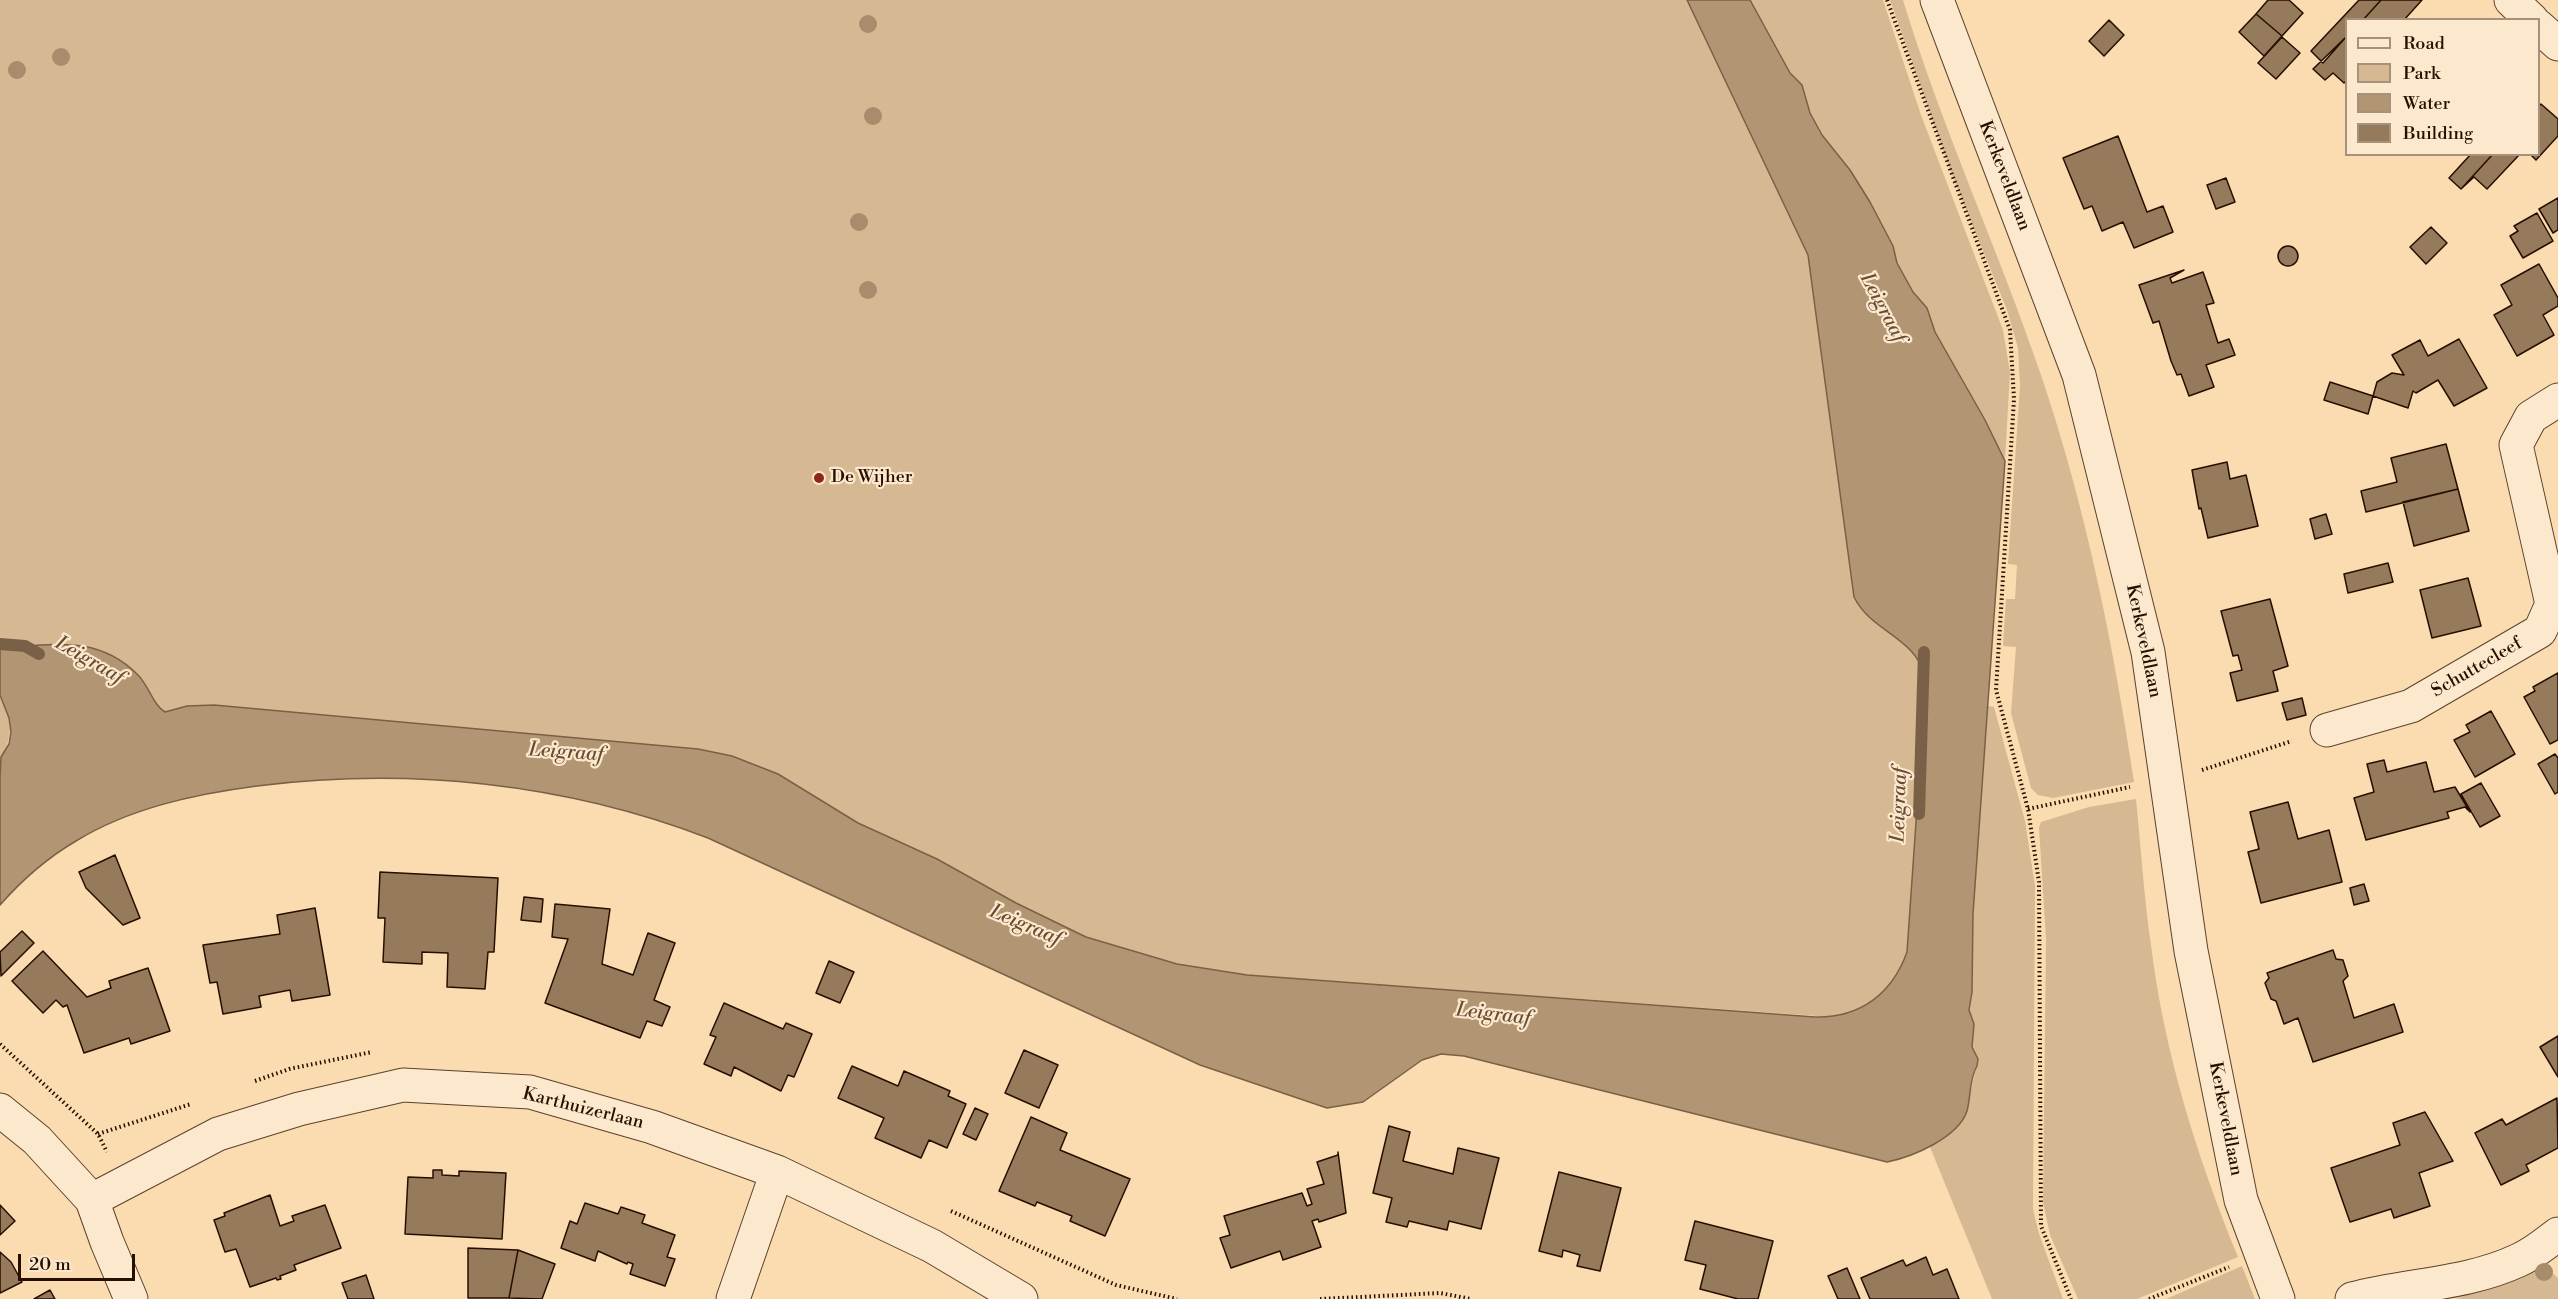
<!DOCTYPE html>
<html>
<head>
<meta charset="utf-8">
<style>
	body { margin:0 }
	#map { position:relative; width:2558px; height:1299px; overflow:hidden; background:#fadcb0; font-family:"Libre Bodoni",serif }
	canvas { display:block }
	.legend { position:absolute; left:2345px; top:18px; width:195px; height:138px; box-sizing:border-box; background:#fce8cc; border:2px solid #a7917a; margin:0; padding:8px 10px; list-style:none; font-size:18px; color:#270f00 }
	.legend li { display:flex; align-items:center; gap:12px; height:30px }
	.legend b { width:30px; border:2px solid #a7917a }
	.scale { position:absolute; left:18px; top:1254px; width:117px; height:27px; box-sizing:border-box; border:3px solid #270f00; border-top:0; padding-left:8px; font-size:18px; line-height:21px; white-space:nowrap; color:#270f00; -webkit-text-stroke:4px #fce8cc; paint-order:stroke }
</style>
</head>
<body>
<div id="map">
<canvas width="2558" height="1299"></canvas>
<ul class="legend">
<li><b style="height:8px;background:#fce8cc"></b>Road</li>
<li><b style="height:16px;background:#d6b992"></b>Park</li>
<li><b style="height:16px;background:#b29674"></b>Water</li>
<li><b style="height:16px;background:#957a5c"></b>Building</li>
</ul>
<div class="scale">20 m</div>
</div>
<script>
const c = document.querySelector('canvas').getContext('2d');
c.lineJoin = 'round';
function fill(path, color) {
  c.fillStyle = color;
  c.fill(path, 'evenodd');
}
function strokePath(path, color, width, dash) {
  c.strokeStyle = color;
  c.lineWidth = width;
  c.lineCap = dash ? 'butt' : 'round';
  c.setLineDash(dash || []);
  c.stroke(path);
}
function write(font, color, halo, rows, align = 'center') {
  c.font = font + ' "Libre Bodoni",serif';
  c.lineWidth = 4.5;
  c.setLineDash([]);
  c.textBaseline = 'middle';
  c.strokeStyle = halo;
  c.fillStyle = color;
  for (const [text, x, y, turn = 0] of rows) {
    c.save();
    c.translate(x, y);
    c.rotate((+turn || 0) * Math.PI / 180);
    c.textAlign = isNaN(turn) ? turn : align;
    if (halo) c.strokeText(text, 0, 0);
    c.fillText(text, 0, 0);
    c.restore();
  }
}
const green = new Path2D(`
	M0 0H1687L1808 255 1854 597C1872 633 1914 635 1926 678L1910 936C1903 980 1876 1008 1832 1017L1247 975 1177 964 1086 937 1016 903 937 859 858 823 778 774 732 756 698 749 214 705 187 706 165 712C153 705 148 686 138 675 100 635 50 645 0 648Z
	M1750 0H1883L1921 115 2003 330 2010 372 2005 461 1985 420 1935 332 1927 308 1913 292 1897 263 1893 246 1870 202 1850 170 1822 135 1810 113 1804 89 1790 73Z
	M1890 0H1903C1942 128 1998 249 2041 375 2086 508 2113 643 2134 782L2053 798 2038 795 2031 788 2011 713 2016 647 2003 646 2006 599H2015L2017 565 2008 564 2020 386 2018 348 2007 310 1951 172Z
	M0 695C21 736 3 740 0 778Z
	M1988 706 1994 707 2025 821 2035 886 2033 1209 2039 1234 2063 1299H1992L1930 1147 1952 1130 1964 1117 1977 1066 1978 1059 1972 1047 1974 1028 1969 1010 1972 992 1973 914Z
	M2136 799C2141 848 2144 897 2151 945 2164 1052 2197 1157 2238 1257L2137 1299H2078L2050 1235 2043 1202 2046 939 2039 828 2041 822 2089 807Z
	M2543 1264 2558 1278V1299H2455L2505 1282Z
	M2242 1266 2255 1299H2166Z`);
const water = new Path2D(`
	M1687 0H1750L1790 73 1802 85 1810 113 1822 135 1850 170 1870 202 1893 246 1897 263 1913 292 1927 308 1935 332 1985 420 2005 461 1973 914 1972 992 1969 1010 1974 1024 1972 1047 1978 1059 1977 1066C1969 1080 1971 1096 1967 1111 1958 1138 1912 1157 1887 1162L1464 1056 1441 1054 1422 1060 1363 1102 1327 1108 1200 1065 708 838C565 783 409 767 257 786 195 794 130 808 76 841 47 858 22 880 0 905V778L1 757 9 744 11 732 9 718 0 695V648C52 645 98 634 138 675 149 686 153 705 165 712L187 706 214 705 698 749 732 756 778 774 858 823 937 859 1016 903 1086 937 1177 964 1247 975 1815 1017C1860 1018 1892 994 1907 952L1926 678C1914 635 1872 633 1854 597L1808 255Z`);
const stream = new Path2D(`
	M0 644 25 646 39 654
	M1919 814 1924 652`);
const building = new Path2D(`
	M2268 0H2289L2303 13 2282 36 2256 14Z
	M2359 0H2381L2363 20H2346V37L2323 63 2311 51Z
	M2381 0H2422L2404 20H2363Z
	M2256 14 2282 36 2264 56 2239 32Z
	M2109 20 2124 35 2104 56 2089 41Z
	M2282 37 2300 53 2276 79 2258 63Z
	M2346 37V81L2344 83 2333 73 2325 80 2313 69Z
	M2541 104 2558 119V136L2536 160 2530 154H2538V107Z
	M2118 136 2147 212 2163 206 2173 232 2134 248 2123 222 2102 231 2092 206 2084 209 2063 158Z
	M2471 154H2493L2461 189 2449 178Z
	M2493 154H2520L2487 189 2474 177 2461 189Z
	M2226 178 2235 202 2216 209 2207 185Z
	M2558 198V230L2553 233 2539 209Z
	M2537 213 2553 241 2523 258 2510 236 2518 231 2514 226Z
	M2431 227 2447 243 2426 264 2410 247Z
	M2278 256a10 10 0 1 1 20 0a10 10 0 1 1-20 0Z
	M2539 264 2558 298V306L2543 315 2554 335 2517 356 2494 315 2512 305 2501 285Z
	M2184 270 2170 278 2172 283 2203 272 2214 303 2206 305 2218 343 2229 339 2235 355 2206 365 2214 387 2189 396 2181 374 2177 375 2171 361 2159 321 2153 323 2139 285Z
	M2459 339 2487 388 2454 406 2438 380 2416 393 2413 391 2408 408 2373 396 2377 382 2392 373 2404 375 2392 355 2420 340 2428 356Z
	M2330 382 2373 396 2368 414 2324 400Z
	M2446 444 2458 489 2366 512 2361 491 2397 482 2391 458Z
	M2227 462 2230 479 2246 475 2258 526 2208 538 2201 508 2199 509 2192 470Z
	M2458 489 2469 531 2414 546 2403 502Z
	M2326 514 2332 534 2315 539 2310 519Z
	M2388 563 2393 582 2348 593 2344 574Z
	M2468 578 2481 626 2432 638 2420 590Z
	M2270 599 2288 666 2273 671 2278 691 2237 701 2230 673 2242 670 2238 655 2233 656 2221 611Z
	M2558 673V740L2550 744 2524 697 2535 691 2533 687Z
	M2302 698 2306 715 2287 720 2282 703Z
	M2491 711 2515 754 2475 777 2454 740 2470 732 2466 725Z
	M2555 754 2558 758V792L2555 794 2538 764Z
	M2384 760 2387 772 2426 762 2434 792 2455 787 2470 812 2465 807 2447 812 2449 818 2366 840 2354 798 2374 792 2367 764Z
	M2481 783 2500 816 2480 827 2461 794Z
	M2288 802 2298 839 2329 830 2342 882 2261 903 2248 852 2259 849 2250 812Z
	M115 855 140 918 123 925 86 888 79 872Z
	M380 872 498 878 494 952H488L485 989 447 987 448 953 422 952V964L383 962 385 918H378Z
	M2364 884 2369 901 2354 905 2350 888Z
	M524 897 543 899 541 922 521 920Z
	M555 904 610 909 602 964 633 975 648 933 675 943 654 1000 670 1007 662 1026 647 1021 640 1038 545 1003 568 939 552 937Z
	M315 908 330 995 292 1001 290 990 259 996 261 1007 223 1014 217 982 210 983 203 945 280 934 277 915Z
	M22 931 34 943 1 976 0 952Z
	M2333 950 2336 959 2343 960 2348 976 2343 981 2354 1018 2394 1004 2403 1032 2313 1062 2298 1018 2284 1024 2276 1001 2271 999 2265 983 2269 978 2267 973Z
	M43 951 87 997 111 988 109 981 148 968 170 1031 131 1044 129 1038 84 1053 67 1005 63 1007 56 1000 43 1013 12 981Z
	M829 961 854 972 840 1003 816 993Z
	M724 1003 783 1029 786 1023 812 1034 794 1077 788 1075 781 1091 734 1067 731 1076 704 1064 716 1037 710 1035Z
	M2558 1036V1077L2540 1047Z
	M1024 1050 1058 1065 1039 1108 1005 1093Z
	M852 1066 898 1086 904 1071 950 1091 948 1096 966 1104 947 1148 929 1140 921 1158 875 1138 884 1118 838 1098Z
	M2557 1098 2558 1148 2526 1165 2529 1171 2501 1185 2475 1133 2502 1119 2506 1125Z
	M975 1108 988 1114 976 1140 963 1134Z
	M2425 1112 2453 1161 2419 1173 2430 1206 2394 1218 2391 1209 2350 1222 2331 1168 2400 1145 2393 1123Z
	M1031 1117 1067 1133 1060 1150 1130 1179 1105 1236 1070 1221 1072 1216 1037 1202 1035 1206 999 1191Z
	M1389 1126 1410 1132 1403 1161 1453 1174 1458 1148 1499 1158 1481 1229 1449 1221 1447 1230 1409 1221 1407 1227 1386 1222 1392 1198 1373 1193Z
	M1338 1152 1346 1213 1319 1222 1318 1219 1312 1221 1321 1247 1283 1260 1280 1251 1231 1268 1220 1238 1230 1235 1224 1216 1302 1193 1307 1206 1312 1204 1307 1189 1324 1184 1317 1162 1338 1155Z
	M433 1170H442V1175L459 1176V1171L506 1173 502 1239 405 1234 408 1177 433 1178Z
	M1559 1172 1621 1188 1600 1271 1577 1266 1580 1255 1563 1250 1562 1257 1539 1251Z
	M270 1195 280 1226 294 1221 292 1216 325 1205 341 1248 294 1265 296 1270 280 1276 281 1279 277 1280 276 1278 250 1287 236 1249 225 1252 214 1220 225 1216 224 1213Z
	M585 1203 618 1214 621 1207 645 1215 642 1223 675 1235 667 1257 675 1259 665 1286 630 1274 633 1264 628 1262 627 1264 598 1251 595 1261 561 1248 570 1221 577 1224Z
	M0 1205 15 1221 0 1235Z
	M1695 1221 1773 1241 1758 1299H1738L1700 1289 1706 1265 1685 1260Z
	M468 1248 518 1250 509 1298H468Z
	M518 1250 555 1264 542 1299 509 1298Z
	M0 1252 11 1262 22 1282 0 1293Z
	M1926 1257 1933 1275 1947 1269 1959 1299H1870L1861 1278 1903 1260 1906 1266Z
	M1847 1268 1860 1299H1838L1828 1276Z
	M366 1275 374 1299H348L342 1283Z
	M50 1290 55 1299H34Z`);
const path = new Path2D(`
	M1887 0 2010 330 2014 399 1996 690 2028 809 2039 882 2041 1226 2071 1299
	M2202 770 2292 741
	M2028 809 2130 787
	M0 1044 98 1134 107 1152
	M255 1081 289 1069 372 1052
	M98 1134 191 1104
	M951 1211 1116 1285 1177 1299
	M1320 1299 1440 1293 1471 1299
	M2149 1299 2229 1267`);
const minor = new Path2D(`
	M1937 0 2079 375 2148 652 2191 951 2241 1200 2278 1299
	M2511 0 2532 20
	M2538 26 2558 44
	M2327 730 2411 706 2540 631 2552 604 2516 445 2531 417 2558 400
	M0 1110 37 1140 92 1200 107 1242 131 1299
	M92 1200 218 1134 299 1109 403 1085 530 1092 652 1127 777 1172 932 1246 1021 1299
	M733 1299 777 1172
	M2352 1299C2407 1284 2466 1285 2519 1260 2533 1254 2546 1243 2558 1234`);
const trees = [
	[868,24],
	[61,57],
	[17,70],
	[873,116],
	[859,222],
	[868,290],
	[2544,1272]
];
const markers = [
	[819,478,6,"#8f2418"]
];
const streetNames = [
	["Kerkeveldlaan",2004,176,69],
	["Kerkeveldlaan",2143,641,78],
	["Schuttecleef",2477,668,-30],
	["Karthuizerlaan",583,1109,14],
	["Kerkeveldlaan",2225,1119,79]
];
const poiNames = [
	["De Wijher",831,478]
];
const waterNames = [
	["Leigraaf",1882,308,62],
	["Leigraaf",89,661,30],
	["Leigraaf",566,753,4],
	["Leigraaf",1900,805,-88],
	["Leigraaf",1025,926,23],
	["Leigraaf",1493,1015,7]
];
fill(green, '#d6b992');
fill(water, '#b29674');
strokePath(water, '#7a6046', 1.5);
strokePath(stream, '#7a6046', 12);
fill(building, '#957a5c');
strokePath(building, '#270f00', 1.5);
strokePath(minor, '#5c422c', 35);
strokePath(path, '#270f00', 4, [1.5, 3]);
strokePath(minor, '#fce8cc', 33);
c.fillStyle = '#a88c6b';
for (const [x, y] of trees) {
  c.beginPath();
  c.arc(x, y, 9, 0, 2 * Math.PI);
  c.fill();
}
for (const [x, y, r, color] of markers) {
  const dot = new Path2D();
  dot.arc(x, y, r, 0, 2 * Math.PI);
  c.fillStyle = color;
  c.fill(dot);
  strokePath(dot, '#fce8cc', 2);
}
write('18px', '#270f00', '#fce8cc', streetNames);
write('18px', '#270f00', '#fce8cc', poiNames, 'left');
write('italic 20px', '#664c34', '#fce8cc', waterNames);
</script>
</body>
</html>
